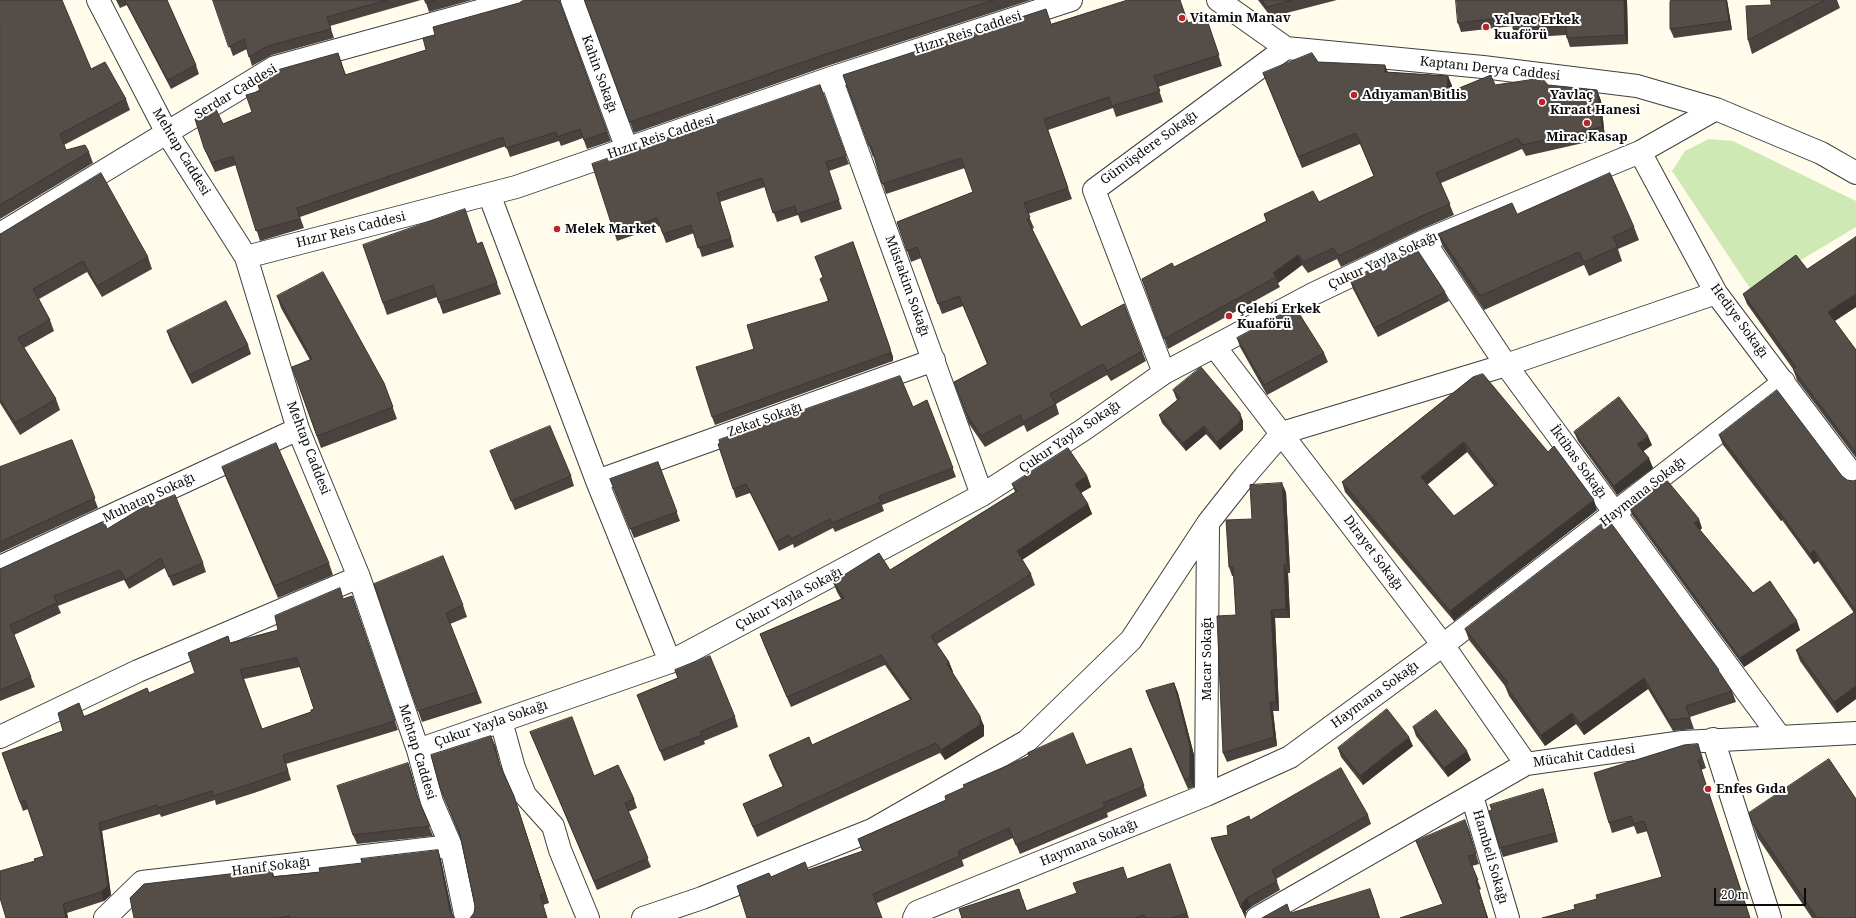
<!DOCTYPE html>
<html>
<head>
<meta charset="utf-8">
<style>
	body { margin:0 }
	#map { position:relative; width:1856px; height:918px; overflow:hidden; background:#fffceb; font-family:"Noto Serif",serif }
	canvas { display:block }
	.scale { position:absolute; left:1714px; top:888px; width:92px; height:18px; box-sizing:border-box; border:2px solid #0c0c0c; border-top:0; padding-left:5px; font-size:12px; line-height:14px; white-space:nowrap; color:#0c0c0c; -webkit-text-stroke:3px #fff; paint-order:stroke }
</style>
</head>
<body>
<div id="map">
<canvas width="1856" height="918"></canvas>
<div class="scale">20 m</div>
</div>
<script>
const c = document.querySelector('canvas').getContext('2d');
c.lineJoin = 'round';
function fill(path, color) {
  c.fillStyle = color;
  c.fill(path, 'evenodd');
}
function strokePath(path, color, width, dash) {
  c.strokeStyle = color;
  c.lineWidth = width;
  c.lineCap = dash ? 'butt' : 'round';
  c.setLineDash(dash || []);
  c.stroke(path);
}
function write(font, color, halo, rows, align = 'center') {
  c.font = font + ' "Noto Serif",serif';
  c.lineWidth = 4;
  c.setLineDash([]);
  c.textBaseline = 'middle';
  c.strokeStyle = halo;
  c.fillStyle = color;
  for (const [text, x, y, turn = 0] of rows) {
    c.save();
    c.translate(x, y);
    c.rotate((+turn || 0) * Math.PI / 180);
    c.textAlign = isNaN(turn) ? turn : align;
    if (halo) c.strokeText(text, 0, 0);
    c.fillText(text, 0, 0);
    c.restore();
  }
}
const green = new Path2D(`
	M1709 139 1733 141 1856 201V227L1751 290 1672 171 1685 151Z`);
const minor = new Path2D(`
	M98 0 167 133 246 257 298 429 359 577 418 750 432 802 451 846 466 918
	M572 0 627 149
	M1218 0 1286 48 1483 67 1637 86 1716 109 1821 153 1856 173
	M831 78 982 495
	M1640 152 1716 293 1856 479
	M489 194 597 481 670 662
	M0 234 275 67 519 0
	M1424 241 1506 365 1780 737
	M246 257 516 187 831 78 1071 0
	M1215 347 1443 645 1526 764
	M1164 373 1094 190 1286 48
	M597 481 934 360
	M0 567 298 429
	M501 721 514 768 525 795 553 826 560 850 588 918
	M0 737 138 671 359 577
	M1713 739 1770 918
	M418 750 670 662 982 495 1083 430 1164 373 1313 294 1424 241 1640 152 1716 109
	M1206 795 1208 523
	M1472 796 1508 918
	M105 918 142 882 451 846
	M643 918 702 898 872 830 1027 741 1131 640 1208 523 1245 476 1282 433 1506 365 1716 293
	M914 918 917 912 1206 795 1290 757 1443 645 1784 382
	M1257 918 1526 764 1683 742 1856 733`);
const wall = new Path2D(`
	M0 0 91 69 126 99 130 110 64 145 66 150 89 152 93 163 0 219Z
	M116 0H167L196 65 199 74 171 89 127 5 120 8Z
	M213 0H421L330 26 334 38 272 55 252 66 247 49 233 56Z
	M425 0H472L429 12Z
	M559 0 611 141 587 149 583 138 561 146 559 141 510 157 506 146 300 217 304 228 260 241 236 165 215 172 208 157 204 148 223 124 252 112 260 91 338 53 346 75 426 50 435 35 519 3Z
	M585 0H1031L827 66 634 133Z
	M1258 0H1337L1271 17Z
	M1627 0 1628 44 1570 47 1566 35 1517 38 1513 29V26L1461 32 1458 23Z
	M1727 0 1732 30 1674 38 1670 29Z
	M1771 0H1837L1840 8 1752 54 1748 40 1771 5Z
	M1188 23 1210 28 1222 66 1158 87 1163 102 1116 117 1113 108 1048 130 1072 199 1028 214 1034 228 1032 229 1081 327 1124 304 1146 361 1111 381 1107 375 1056 404 1059 414 1027 432 1024 425 985 447 969 424 954 382 987 364 963 306 942 314 921 258 911 262 897 222 973 192 965 168 886 194 874 156 873 157 843 75 1052 24Z
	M1318 62 1388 72 1448 76 1452 86V91L1495 85H1548L1597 90 1601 101 1605 138 1526 156 1522 149 1441 183 1454 215 1419 230 1341 267 1337 259 1308 273 1302 265 1278 283 1280 287 1168 349 1142 279 1174 267 1266 221 1264 214 1319 202 1374 176 1360 144 1302 168 1263 73Z
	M820 85 849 164 829 171 842 209 801 223 798 215 777 222 765 187 720 202 734 247 702 257 694 233 666 243 660 226 617 241 614 232Z
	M1517 214 1634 227 1639 240 1618 249 1622 261 1589 276 1584 265 1484 310 1443 247 1438 234Z
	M0 234 148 257 152 269 102 297 87 272 39 299 50 320 54 331 24 348 56 399 60 410 20 435 0 403Z
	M482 242 501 294 443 314 437 297 387 315 363 245 477 244Z
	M853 242 893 357V361L715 425 712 417 828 302 823 278 815 257Z
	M1807 269 1856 307 1834 321 1856 350V458L1797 380 1793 369 1747 304 1743 294Z
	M1350 280 1445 292 1449 301 1378 337 1353 289Z
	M277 296 384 383 397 419 321 448 292 367 310 360 281 308Z
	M167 331 248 345 251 354 192 384 170 340Z
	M1237 338 1324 353 1328 362 1267 395 1240 347Z
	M1473 377 1548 452 1597 510 1454 621 1345 492 1342 482ZM1467 452 1494 486 1454 516 1427 485Z
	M1173 390 1243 421V430L1220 450 1206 434 1186 451 1162 423 1159 415 1177 400 1176 398Z
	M927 400 956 477 882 505 884 511 835 532 833 528 794 548 793 544 779 551 750 493 736 498 733 489 913 407Z
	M1574 432 1652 445 1643 451 1653 468 1617 495 1578 441Z
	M1719 435 1842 476 1847 480 1853 481 1856 480V699L1837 713 1800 661 1796 650 1854 613 1818 561 1814 564 1782 520 1781 521 1723 445Z
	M72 440 98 508 0 553V467Z
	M490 451 571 476 574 486 515 510Z
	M658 462 680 521 634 538 610 479Z
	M222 467 329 563 333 575 278 598 226 478Z
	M1087 476 1091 487 1081 493 1088 504 1092 514 1022 560 1031 574 1035 585 937 644 949 662 953 672H952L984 726V736L945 760 940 753 757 837 743 804 783 787 773 766 769 755 812 745 910 700 885 665 791 707 764 645 760 634 841 599 837 592 833 582 890 570 1015 492 1012 484Z
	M1286 492 1290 573H1288L1290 618H1275L1279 711H1273L1277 746 1227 762 1223 753 1236 615 1234 576H1232L1229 567 1252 519Z
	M1629 506 1702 528 1700 530 1753 593 1800 630 1744 667 1632 515Z
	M107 529 203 563 206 572 173 586 165 568 129 589 124 580 58 606 61 613 14 635 35 687 0 701V569Z
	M374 584 463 605 467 617 450 624 482 703 422 722Z
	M352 596 398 730 286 764 291 780 254 793 216 805 215 800 161 817 160 814 102 831 111 895 104 901 67 913 68 918H6L35 861 44 856 28 809 23 811 2 753 63 731 84 716 149 693 195 673 230 643 278 630ZM300 667 314 709 311 712 262 729 244 679Z
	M1465 629 1721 676 1732 691 1736 702 1690 717 1694 729 1673 731 1648 689 1584 735 1576 724 1545 746 1509 696 1505 686 1469 640Z
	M675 670 735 717 738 727 704 741 705 744 664 761 637 695 678 678Z
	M1174 683 1178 693 1194 755V787L1188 789 1149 700 1146 691Z
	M1413 727 1471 760 1448 777 1416 736Z
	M530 732 594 776 634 799 637 808 628 812 651 867 597 890Z
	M1698 744 1706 768 1701 770 1750 918H1542L1575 909 1597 899 1662 877 1648 831 1637 834 1634 826 1612 833 1609 823Z
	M495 745 501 768 514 796 517 805 549 903 543 905 474 913 475 906 460 837 440 788Z
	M1413 746 1363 785 1341 757 1338 748Z
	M1131 748 1147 796 1107 813 1108 817 1020 854 1013 838 962 860 964 866 877 903 771 877 808 870 862 851 858 839 946 800 964 788 963 785 1086 765Z
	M411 772 419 802 433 836 357 844 353 835Z
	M1543 789 1546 798 1558 842 1503 857 1500 848Z
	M1368 815 1371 824 1276 879 1280 890 1251 907 1246 911 1245 917 1214 847 1211 838 1228 835 1250 820Z
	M1752 822 1856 918H1812L1758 838Z
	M1469 830 1479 864 1472 866 1481 889 1479 890 1488 918H1400L1443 904 1420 851 1416 841Z
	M438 850 441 860 453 916 455 918H134L272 869 274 876 320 872Z
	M1170 864 1189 918H961L1023 899 1027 911 1127 879Z`);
const shadedWall = new Path2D(`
	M1624 0H1627L1628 44 1625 35Z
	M1726 0H1727L1732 30 1729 21Z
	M1385 65 1389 75 1385 72Z
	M1448 76 1452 86 1451 104 1447 93Z
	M1597 90 1601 101 1605 138 1602 127Z
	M853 242 893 357V361L890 353Z
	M1298 255 1302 265 1278 283 1276 277 1273 273Z
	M1856 294V307L1832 323 1828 312Z
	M1240 413 1243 421V430L1220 450 1217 442Z
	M1204 426 1206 434 1186 451 1183 443Z
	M1648 436 1652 445 1641 453 1637 444Z
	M1464 442 1467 452 1424 487 1421 477Z
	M1649 458 1653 468 1617 495 1614 486Z
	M1087 476 1091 487 1079 494 1075 484Z
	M1282 483 1286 492 1290 573 1287 564Z
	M1594 500 1597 510 1454 621 1450 611Z
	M1088 504 1092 514 1020 561 1017 551Z
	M1777 510H1778L1782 520 1781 521Z
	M1699 519 1702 528 1698 532 1694 523Z
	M1814 550 1818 561 1814 564 1810 554Z
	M1284 565 1288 573 1290 618 1286 609Z
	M1271 610 1275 618 1279 711 1276 702Z
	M1797 621 1800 630 1744 667 1740 658Z
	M949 662 953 672 951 674 947 664Z
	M1644 678 1648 689 1584 735 1580 724Z
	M1174 683 1178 693 1194 755V787L1190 777Z
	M1856 686V699L1837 713 1834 702Z
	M1270 702 1273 711 1277 746 1274 737Z
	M1572 713 1576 724 1545 746 1541 735Z
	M980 716 984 726V736L945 760 941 750Z
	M491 736 495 745 502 773 499 763Z
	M1409 737 1413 746 1363 785 1360 776Z
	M1467 751 1471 760 1448 777 1444 768Z
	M408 763 411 772 420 805 417 796Z
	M1543 789 1546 798 1558 842 1555 833Z
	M514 796 517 805 549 903 545 893Z
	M1465 820 1469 830 1479 864 1476 854Z
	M99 823 102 831 111 895 104 901 101 892Z
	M438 850 441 860 453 918 450 911Z
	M1476 880 1479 890 1488 918H1487Z
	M1370 889 1374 899 1380 918H1379Z
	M1247 898 1251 907 1246 911 1245 917 1241 908 1243 902Z
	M63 904 67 913 68 918H66Z`);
const building = new Path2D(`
	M0 0H62L91 69 105 62 126 99 60 134 66 150 85 145 89 152 0 205Z
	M125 0H167L196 65 168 80Z
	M213 0H387L327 17 331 29 268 46 249 57 244 39 229 47Z
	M425 0H435L426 3Z
	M524 0H559L607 132 584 140 580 129 557 137 556 132 506 148 503 137 297 208 300 219 256 231 233 156 212 163 204 148 195 119 215 107 223 124 252 112 246 95 260 91 257 82 277 70 338 53 345 75 426 50 423 38 435 35 433 27 519 3Z
	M585 0H994L823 55 630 122Z
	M1128 0H1180L1188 23 1206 17 1219 55 1154 76 1160 91 1112 106 1109 97 1044 119 1068 188 1024 203 1030 217 1027 219 1081 327 1124 304 1142 351 1107 371 1103 364 1050 394 1056 404 1023 422 1020 415 981 436 966 413 954 382 988 364 959 296 938 304 917 247 907 251 897 222 973 192 961 158 882 184 871 146H869L843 75 1046 9 1051 24Z
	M1262 0H1292L1267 7Z
	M1456 0H1624L1625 35 1567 38 1566 26 1513 29V16L1458 23Z
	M1671 0H1726L1729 21 1670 29V2Z
	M1771 0H1825L1748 40 1746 6 1771 5Z
	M1312 53 1318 62 1385 65V72L1448 76 1447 93 1491 75 1495 85 1542 78 1548 85 1597 90 1602 127 1522 145 1518 138 1436 173 1450 204 1415 219 1338 256 1333 248 1304 262 1298 255 1273 273 1276 277 1164 339 1142 279 1172 263 1174 267 1267 221 1264 214 1313 191 1319 202 1374 176 1356 133 1298 157 1263 73Z
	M820 85 846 156 826 162 839 200 797 214 795 206 773 213 762 178 717 193 731 238 698 248 691 225 663 234 657 218 614 232 592 164Z
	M101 173 148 257 97 286 83 261 33 289 50 320 18 338 56 399 15 423 0 399V234L2 233Z
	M1610 173 1634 227 1613 237 1618 247 1584 262 1579 252 1480 296 1438 234 1512 203 1517 214Z
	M465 209 477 244 482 242 497 283 439 303 433 285 383 303 363 245Z
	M1856 237V294L1828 312 1856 350V453L1793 369 1796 367 1743 294 1796 255 1807 269Z
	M853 242 890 348V353L712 417 696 367 754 349 747 325 829 301 820 279 823 277 815 257Z
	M1416 248 1445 292 1374 328 1350 280Z
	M323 272 384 383 393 407 317 436 292 367 312 359 277 296Z
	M226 301 248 345 189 375 167 331Z
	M1295 307 1324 353 1264 385 1237 338Z
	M1201 367 1240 413V422L1217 442 1204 426 1183 443 1159 415 1180 398 1173 390Z
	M1483 374 1548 452 1554 446 1594 500 1450 611 1342 482 1473 377ZM1464 442 1497 484 1454 516 1421 477Z
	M900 376 913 407 927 400 953 468 879 496 881 502 832 523 830 519 791 539 789 535 776 542 746 484 733 489 718 444 720 443 719 440Z
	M1777 390 1842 476 1847 480 1853 481 1856 480V686L1834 702 1796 650 1856 611 1814 550 1810 554 1778 510H1777L1719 435Z
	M1619 397 1648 436 1637 444 1649 458 1614 486 1574 432Z
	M550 426 571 476 511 501 490 451Z
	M72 440 95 498 0 542V467Z
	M276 443 329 563 274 586 222 467Z
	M1068 448 1087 476 1075 484 1088 504 1017 551 1031 574 931 636 949 662 947 664 980 716V725L941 750 936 743 753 827 743 804 784 786 769 755 809 737 812 745 912 699 881 655 787 697 760 634 844 598 833 582 879 553 890 570 1017 491 1012 484Z
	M658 462 677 512 630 529 610 479Z
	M1665 478 1699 519 1694 523 1753 593 1770 581 1797 621 1740 658 1629 506Z
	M1282 483 1287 564 1284 565 1286 609 1271 610 1276 702H1270L1274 737 1223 753 1217 616 1236 615 1233 567H1229L1226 520 1252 519 1250 485Z
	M175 495 203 563 169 577 161 558 126 580 120 570 54 596 57 603 10 625 31 677 0 690V569L104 521 107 529 140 509Z
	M1608 519 1719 670H1718L1732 691 1686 706 1690 718 1669 720 1644 678 1580 724 1572 713 1541 735 1505 685 1508 683 1465 629Z
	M443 556 463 605 446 613 477 692 418 711 374 584Z
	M340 588 343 599 352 596 395 721 283 755 288 771 250 784 213 796 212 791 158 808 157 805 99 823 108 886 101 892 63 904 66 918H6L0 898V871L35 861 34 859 44 856 25 800 20 802 2 753 63 731 58 713 79 703 84 717 147 688 149 693 195 673 188 653 228 636 230 643 278 630 275 616ZM297 658 314 709 311 710V712L262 729 240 670Z
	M710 656 735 717 700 732 702 735 660 751 637 695 678 678 675 670Z
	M1174 683 1190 746V777L1185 780 1146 691Z
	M1387 709 1409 737 1360 776 1338 748Z
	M1436 710 1467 751 1444 768 1413 727Z
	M572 717 594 776 618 765 634 799 625 803 648 858 594 881 530 732Z
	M1073 733 1086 765 1131 748 1144 786 1103 803 1105 807 1016 845 1009 828 958 851 960 856 873 894 882 918H747L737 886 769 873 771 877 805 862 808 870 863 851 858 839 946 800 945 796 965 787 963 785 1029 756 1028 753Z
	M491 736 499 763 514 796 545 893 540 895 547 918H470L474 913 475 906 460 834 440 788 431 755Z
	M1698 744 1702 758 1698 760 1750 918H1542L1575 909 1574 905 1597 899 1596 895 1662 877 1644 821 1634 824 1631 816 1609 823 1594 773 1684 745Z
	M1829 759 1856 799V918H1817L1752 822 1749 813Z
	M408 763 417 796 430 826 353 835 337 786Z
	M1341 768 1368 815 1272 870 1277 881 1247 898 1243 902 1241 908 1211 838 1228 835 1227 826 1249 816 1250 820Z
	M1543 789 1555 833 1500 848 1489 811 1492 810 1490 805Z
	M1465 820 1476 854 1468 856 1478 880H1476L1487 918H1400L1443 904 1416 841Z
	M438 850 450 911 453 917 455 918H290V916L276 918H134L130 898 144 884 272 869 273 877 320 872 319 868 362 863 361 859Z
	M1170 864 1187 913 1172 918H1145L1144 915 1136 918H961H962L959 909 1019 889 1026 911 1077 893 1073 883 1123 867 1127 879Z
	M1370 889 1379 918H1262L1287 904 1290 913Z`);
const markers = [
	[1182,18,4,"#bc2427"],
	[1486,27,4,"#bc2427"],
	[1354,95,4,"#bc2427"],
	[1542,102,4,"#bc2427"],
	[1587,123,4,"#bc2427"],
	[557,229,4,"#bc2427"],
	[1229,316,4,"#bc2427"],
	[1708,789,4,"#bc2427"]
];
const poiNames = [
	["Vitamin Manav",1190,18],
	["Yalvac Erkek",1494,20],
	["kuaförü",1494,35],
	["Adıyaman Bitlis",1362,95],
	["Yavlaç",1550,95],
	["Kıraat Hanesi",1550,110],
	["Mirac Kasap",1587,137,"center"],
	["Melek Market",565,229],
	["Çelebi Erkek",1237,309],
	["Kuaförü",1237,324],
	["Enfes Gıda",1716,789]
];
const streetNames = [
	["Hızır Reis Caddesi",968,33,-18],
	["Kaptanı Derya Caddesi",1490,69,6],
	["Kahin Sokağı",599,74,70],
	["Serdar Caddesi",236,92,-31],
	["Hızır Reis Caddesi",661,137,-19],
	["Gümüşdere Sokağı",1149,148,-36],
	["Mehtap Caddesi",181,152,59],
	["Hızır Reis Caddesi",351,230,-14],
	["Çukur Yayla Sokağı",1383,261,-25],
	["Müstakim Sokağı",907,286,70],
	["Hediye Sokağı",1739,321,54],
	["Zekat Sokağı",765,420,-20],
	["Çukur Yayla Sokağı",1070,437,-34],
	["Mehtap Caddesi",308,448,69],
	["İktibas Sokağı",1578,462,54],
	["Haymana Sokağı",1643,492,-38],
	["Muhatap Sokağı",149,498,-25],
	["Dirayet Sokağı",1373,553,53],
	["Çukur Yayla Sokağı",789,599,-28],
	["Macar Sokağı",1207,659,-90],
	["Haymana Sokağı",1375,695,-36],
	["Çukur Yayla Sokağı",491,724,-19],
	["Mehtap Caddesi",417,752,73],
	["Mücahit Caddesi",1584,756,-8],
	["Haymana Sokağı",1089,843,-22],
	["Hambeli Sokağı",1490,857,74],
	["Hanif Sokağı",271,867,-7]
];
fill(green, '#cfe9b5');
strokePath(minor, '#3f3f3f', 24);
strokePath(minor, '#fff', 22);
fill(wall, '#49423e');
fill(shadedWall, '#3c3632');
fill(building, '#554d48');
strokePath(building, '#3c3632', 1);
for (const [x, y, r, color] of markers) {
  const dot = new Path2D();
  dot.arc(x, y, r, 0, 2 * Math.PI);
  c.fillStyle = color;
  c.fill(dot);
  strokePath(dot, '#fff', 1.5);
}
write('bold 13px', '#0c0c0c', '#fff', poiNames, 'left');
write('13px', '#0c0c0c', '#fff', streetNames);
</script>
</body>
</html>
